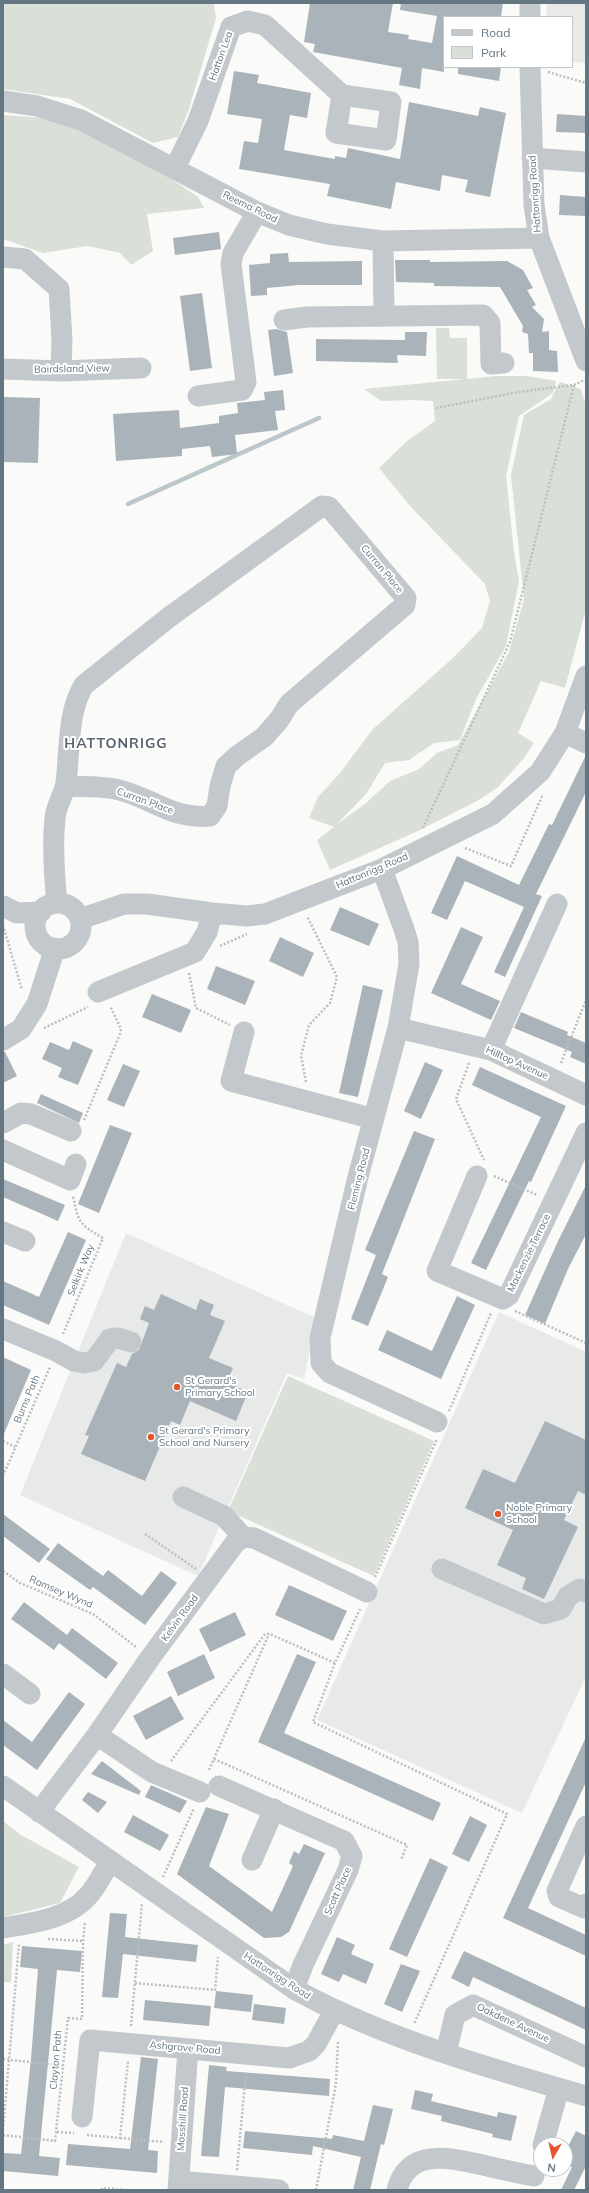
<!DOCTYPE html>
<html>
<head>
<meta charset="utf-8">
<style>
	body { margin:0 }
	#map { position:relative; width:589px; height:2193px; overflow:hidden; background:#fafaf8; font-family:Mulish,sans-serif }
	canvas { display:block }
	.frame { position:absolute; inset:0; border:4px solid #657683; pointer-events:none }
	.legend { position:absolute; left:443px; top:16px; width:130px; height:52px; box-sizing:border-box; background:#fff; border:1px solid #c1c8cd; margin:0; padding:5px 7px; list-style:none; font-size:12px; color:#657683 }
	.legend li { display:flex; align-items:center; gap:8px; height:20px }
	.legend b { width:20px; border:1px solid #c1c8cd }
	.north { position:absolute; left:533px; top:2137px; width:40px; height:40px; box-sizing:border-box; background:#fff; border:1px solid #c1c8cd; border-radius:50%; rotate:188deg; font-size:11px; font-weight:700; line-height:16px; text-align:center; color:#657683 }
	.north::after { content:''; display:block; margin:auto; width:14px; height:18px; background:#e4572e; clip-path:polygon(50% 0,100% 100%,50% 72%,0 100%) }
</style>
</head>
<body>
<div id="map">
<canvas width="589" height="2193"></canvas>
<div class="frame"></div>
<ul class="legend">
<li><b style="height:5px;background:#c3c8cc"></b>Road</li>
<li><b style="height:11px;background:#dadfd7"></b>Park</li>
</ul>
<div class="north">N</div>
</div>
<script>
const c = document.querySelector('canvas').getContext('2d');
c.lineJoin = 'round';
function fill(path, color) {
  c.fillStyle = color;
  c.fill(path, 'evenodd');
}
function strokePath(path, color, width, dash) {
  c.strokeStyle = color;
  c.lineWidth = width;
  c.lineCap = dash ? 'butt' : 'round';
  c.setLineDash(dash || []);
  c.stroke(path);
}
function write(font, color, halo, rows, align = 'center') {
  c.font = font + ' Mulish,sans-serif';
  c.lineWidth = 4;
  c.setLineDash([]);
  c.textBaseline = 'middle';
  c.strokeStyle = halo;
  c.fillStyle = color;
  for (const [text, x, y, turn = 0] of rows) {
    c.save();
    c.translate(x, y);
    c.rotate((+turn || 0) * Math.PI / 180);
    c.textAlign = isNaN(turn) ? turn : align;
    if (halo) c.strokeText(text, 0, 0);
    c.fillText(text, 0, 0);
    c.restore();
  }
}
const built = new Path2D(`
	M547 3H586V63L572 62V17H546Z
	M126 1233 316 1318 304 1379 287 1373 198 1576 20 1495Z
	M499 1312 586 1352V1676L522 1813 317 1720Z`);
const green = new Path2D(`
	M3 3H214L216 18 189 109 178 137 153 143 70 99 3 89Z
	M3 115 57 119 143 160 198 197 204 208 147 214 153 251 131 265 120 253 88 246 43 253 3 239Z
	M436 328H449L450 338H467V379H437Z
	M497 376H527L556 381 553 393 519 416 506 476 514 552 519 581 506 646 476 699 460 740 434 743 409 760 385 763 366 794 336 825 366 803 390 781 419 769 437 753 458 745 509 652 524 599 511 475 524 415 551 399 560 382 581 389 586 406V609L565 688 541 681 518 733 534 743 524 758 497 788 477 801 418 831 330 870 317 840 334 827 309 818 318 797 340 773 372 730 454 657 482 628 490 601 485 584 410 506 379 468 406 442 435 421 433 401 412 400 381 401 364 389Z
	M288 1376 434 1441 374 1576 228 1511Z
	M3 1821 21 1835 79 1867 60 1903 3 1917Z
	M13 1942 11 1982H3V1945Z`);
const stream = new Path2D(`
	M128 504 319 418`);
const building = new Path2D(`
	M310 3H393L388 32 409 35 408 39 432 43 437 16 400 10 401 3H503L501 17H444V72L422 68 420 89 399 85 402 68 313 52 315 44 304 42Z
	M458 67H501L499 81 458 74Z
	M234 71 259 75 257 83 311 93 307 118 290 115 284 150 335 159V156L346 158 348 148 400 159 409 102 478 116 480 107 506 113 490 197 465 192 468 180 442 175 440 191 396 182 391 209 327 196 330 184 239 169 244 141 258 143 262 119 227 114Z
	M557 114 586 116V133L556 132Z
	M560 195 586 197V216L559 215Z
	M219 232 221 249 175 255 173 238Z
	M288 253 289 262 362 261V285H299L267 288V295L251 296 249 265 270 263V254Z
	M395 260H430V262L507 261 523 270 533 288 527 290 536 305 532 307 544 319 542 332 549 331V350L557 351 558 372 533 371V353H529L528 334 522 332 523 326 500 287 434 286V283L396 282Z
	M202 293 212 368 190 371 180 296Z
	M276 329 287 332 293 373 274 376 268 330Z
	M405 332H427L426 356 397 355 398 363 316 361V339L405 340Z
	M283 390 285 410 275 411 278 430 235 435 237 454 212 457 210 446 182 449V456L116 461 113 414 179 410 180 428 219 423V416L238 413 237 403 265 400 264 392Z
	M3 397 40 398 38 463 3 462Z
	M586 755V792L536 894 542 896 505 977 494 972 524 907 465 881 447 920 431 913 457 856 519 885 549 824 552 825Z
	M340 907 379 924 369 946 330 930Z
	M461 927 483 937 461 984 500 1001 491 1020 431 993Z
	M280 937 314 953 303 977 269 961Z
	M216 966 255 981 245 1005 207 989Z
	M363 985 383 990 358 1097 339 1093Z
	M152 994 191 1010 181 1033 142 1017Z
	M521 1012 568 1032 567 1035 586 1043V1064L570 1057 572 1052 514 1028Z
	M73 1041 93 1050 78 1085 58 1077 62 1068 42 1059 50 1042 69 1050Z
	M3 1052H5L17 1076 3 1083Z
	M425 1062 443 1070 421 1119 404 1111Z
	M123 1064 140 1071 124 1107 107 1100Z
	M480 1067 566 1106 531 1182 529 1181 486 1270 471 1263 541 1117 472 1085Z
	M41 1094 83 1113 79 1123 37 1103Z
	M110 1125 132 1133 99 1213 78 1204Z
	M414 1131 435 1139 382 1274 388 1277 368 1326 351 1319 376 1255 365 1250Z
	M3 1179 65 1205 58 1221 3 1197Z
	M586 1185V1234L568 1269 545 1324 525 1315 558 1241Z
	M68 1232 86 1240 49 1325 3 1305V1281L39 1297Z
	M161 1294 196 1310 200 1299 214 1305 210 1315 225 1321 209 1358 233 1368 227 1382 248 1392 236 1421 190 1401 180 1425 171 1421 145 1481 81 1454 89 1436 85 1435 117 1363 126 1367 132 1354 139 1350 149 1323 140 1319 145 1306 154 1310Z
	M457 1296 475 1305 441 1379 378 1350 387 1330 432 1351Z
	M3 1357 31 1370 3 1436Z
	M545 1421 586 1440V1495L578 1491 564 1520 578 1527 544 1599 522 1589 526 1578 497 1565 513 1530 465 1508 483 1469 515 1483Z
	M3 1514 50 1549 39 1563 3 1536Z
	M58 1543 103 1576 108 1570 142 1596 161 1571 177 1583 145 1625 93 1587 90 1590 46 1559Z
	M289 1585 347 1611 333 1641 275 1615Z
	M24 1602 67 1635 72 1628 118 1663 106 1679 59 1643 54 1650 11 1619Z
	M235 1612 246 1635 210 1652 199 1629Z
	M204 1654 215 1678 178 1696 167 1672Z
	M297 1654 316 1662 284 1733 441 1803 433 1821 258 1742Z
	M69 1692 85 1704 37 1770 3 1745V1720L32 1742Z
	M171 1696 184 1719 146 1740 133 1716Z
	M586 1737V1782L528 1908 586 1935V1956L503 1918Z
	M102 1761 141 1791 139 1795 91 1774Z
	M151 1785 187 1801 180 1813 145 1797Z
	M88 1792 107 1802 98 1813 82 1800Z
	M206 1807 229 1814 209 1866 272 1912 293 1866 289 1863 294 1851 299 1854 304 1844 325 1853 289 1932 281 1937 264 1938 177 1874Z
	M133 1815 169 1835 160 1851 124 1832Z
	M470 1816 487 1825 469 1862 452 1854Z
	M430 1858 448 1867 407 1957 389 1949Z
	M110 1913 127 1914 125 1937 198 1945 196 1962 123 1954 118 1998 102 1997Z
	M337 1937 355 1945 351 1954 374 1964 366 1984 343 1974 339 1982 321 1974Z
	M22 1946 82 1951 80 1972 57 1970 39 2156 60 2158 58 2176 3 2171V2153L21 2154 31 2059 38 1969 20 1967Z
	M464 1951 586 2008V2030L473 1977 469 1987 451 1978Z
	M401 1964 420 1971 402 2012 384 2004Z
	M216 1991 253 1995 251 2012 214 2008Z
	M145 2000 211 2006 209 2026 143 2020Z
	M254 2004 286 2008 284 2024 252 2020Z
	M141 2057 158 2059 148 2150 158 2151 157 2173 66 2165 68 2144 130 2149Z
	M209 2065 227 2067 226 2071 330 2079 329 2096 225 2087 219 2157 201 2156Z
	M415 2090 433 2094 431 2101 497 2117 498 2112 517 2116 511 2141 492 2137 493 2134 441 2121 442 2116 411 2109Z
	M373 2105 393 2109 384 2145 381 2144 370 2190H353L361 2157 313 2146 312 2155 243 2148 245 2131 332 2139 333 2135 364 2141Z
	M576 2131 586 2136V2166L574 2190H561L572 2167 565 2164V2152Z`);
const path = new Path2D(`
	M548 72 586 83
	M436 408 519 392 574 385 586 379
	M423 828 510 642 574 385
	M465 848 511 866 543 794
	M3 925 22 990
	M220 946 247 934
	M189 973 196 1008 230 1025
	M44 1028 88 1007
	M469 1063 456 1099 484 1160
	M561 1063 586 1000
	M306 1082 301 1056 309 1025 330 1003 337 977 307 916
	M84 1120 120 1034 121 1029 110 1006
	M494 1176 537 1195
	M515 1311 586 1343
	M63 1334 103 1238C79 1224 79 1224 73 1196
	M449 1411 491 1313
	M3 1441 15 1447
	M3 1476 50 1367
	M145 1534 196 1569
	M3 1571 20 1583 93 1614 136 1647
	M375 1577 437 1439
	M335 1663 313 1722 507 1814 414 2024
	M214 1759 407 1845 401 1860
	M171 1761 265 1634H270L335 1663 360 1609
	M209 1770 269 1634
	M163 1877 194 1808
	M48 1939 83 1941
	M135 1983 215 1990 218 1957
	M131 2026 142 1903
	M3 2059 63 2066
	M3 2130 19 1944
	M57 2132 74 2133
	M3 2135 55 2141 68 2018 82 2019 83 1941 85 1922
	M87 2135 120 2138 128 2061
	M120 2138 164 2142
	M237 2170 246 2071
	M102 2190V2188L125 2190
	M316 2190 336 2084 338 2042`);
const minor = new Path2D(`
	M530 17V3
	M530 67 534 205 539 238 586 361
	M3 101 37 106 81 120 257 212 289 225 327 234 383 241 539 238
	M532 158 586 162
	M175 168 198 121 231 27 248 21 265 25 342 95 391 102 386 140 336 133 342 95
	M383 241 384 316
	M3 257 25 259 59 289 62 340 61 371
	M284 320 307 317 483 315 490 323 491 364 504 363
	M3 369 61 371 141 368
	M198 396 242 390 246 382 231 264 233 253 257 212
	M565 733 586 743
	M382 869 404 929 408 942 409 964 398 1028 358 1177 320 1338 321 1363 330 1373 437 1422
	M57 903C54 874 52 847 55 818 56 805 64 795 66 783 70 751 67 712 84 685L168 618 322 506 329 507 406 598 405 605 289 704 279 720 264 737 237 756 226 766 220 786 217 806 210 816C171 820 150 796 115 789 99 786 82 787 66 786
	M35 926a23 23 0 1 1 46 0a23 23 0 1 1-46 0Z
	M3 906 17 913 41 912
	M80 919 124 904H147L212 913 247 916 265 914 382 869 493 814 540 772 565 733 586 676
	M98 992 195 952 207 932 212 913
	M398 1028 491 1050 586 1095
	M244 1032 231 1081 374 1119
	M3 1040 21 1029 37 1004 55 948
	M491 1050 557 904
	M3 1123 21 1113 31 1114 71 1131
	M3 1150 70 1180 76 1164
	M477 1176 437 1271 503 1299 509 1295 586 1133
	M3 1232 25 1241
	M3 1329 56 1351 74 1361 84 1363 94 1361 110 1339 118 1338 131 1342
	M183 1497 224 1516 243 1537
	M442 1569 544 1614 561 1609 568 1596 580 1589 586 1592
	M3 1674 30 1694
	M97 1735 152 1772 200 1792
	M3 1786 294 1989C383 2038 488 2068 586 2096
	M219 1786 344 1841 352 1856 348 1870 303 1965 294 1989
	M39 1812 97 1735 150 1658 235 1543 243 1537 254 1538 367 1592
	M586 1826 557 1891 559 1897 584 1908 586 1904
	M252 1860 274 1809
	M3 1928C32 1923 68 1919 88 1896 97 1886 103 1873 110 1862
	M446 2053 455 2015 473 2005 586 2057
	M82 2117 90 2040 289 2058 309 2051 316 2044 334 2011
	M543 2145 559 2088
	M179 2181 279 2190
	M178 2190 188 2049
	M397 2190C408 2147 451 2158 483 2165 500 2169 517 2173 534 2176`);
const markers = [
	[177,1387,4,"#e4572e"],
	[151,1437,4,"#e4572e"],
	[498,1514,4,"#e4572e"]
];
const streetNames = [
	["Hatton Lea",221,56,-70],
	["Hattonrigg Road",535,194,-94],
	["Reema Road",250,207,26],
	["Bairdsland View",72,369,-1],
	["Curran Place",382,569,50],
	["Curran Place",145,801,20],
	["Hattonrigg Road",372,871,-23],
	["Hilltop Avenue",517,1063,24],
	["Fleming Road",359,1179,-76],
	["Mackenzie Terrace",529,1253,-64],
	["Selkirk Way",81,1270,-68],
	["Burns Path",27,1399,-67],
	["Ramsey Wynd",61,1592,23],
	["Kelvin Road",180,1618,-54],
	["Scott Place",338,1891,-66],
	["Hattonrigg Road",277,1976,33],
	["Oakdene Avenue",513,2023,25],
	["Ashgrove Road",185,2048,5],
	["Clayton Path",56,2060,-85],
	["Mosshill Road",183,2119,-86]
];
const poiNames = [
	["St Gerard's",185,1381],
	["Primary School",185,1393],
	["St Gerard's Primary",159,1431],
	["School and Nursery",159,1443],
	["Noble Primary",506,1508],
	["School",506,1520]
];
const districtNames = [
	["HATTONRIGG",116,744]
];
fill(built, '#e8e9e9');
fill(green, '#dadfd7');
strokePath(stream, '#bbc7cb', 4.5);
fill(building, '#aab3b9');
strokePath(path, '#bbbfc2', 2.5, [2, 2]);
strokePath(minor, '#c3c8cc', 21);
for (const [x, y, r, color] of markers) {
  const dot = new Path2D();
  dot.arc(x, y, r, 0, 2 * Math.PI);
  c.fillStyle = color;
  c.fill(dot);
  strokePath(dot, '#fff', 1.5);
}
write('10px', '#657683', '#fff', streetNames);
write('10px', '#657683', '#fff', poiNames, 'left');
c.letterSpacing = '1px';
write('bold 14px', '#57646e', '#fff', districtNames);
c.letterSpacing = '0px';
</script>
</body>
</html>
